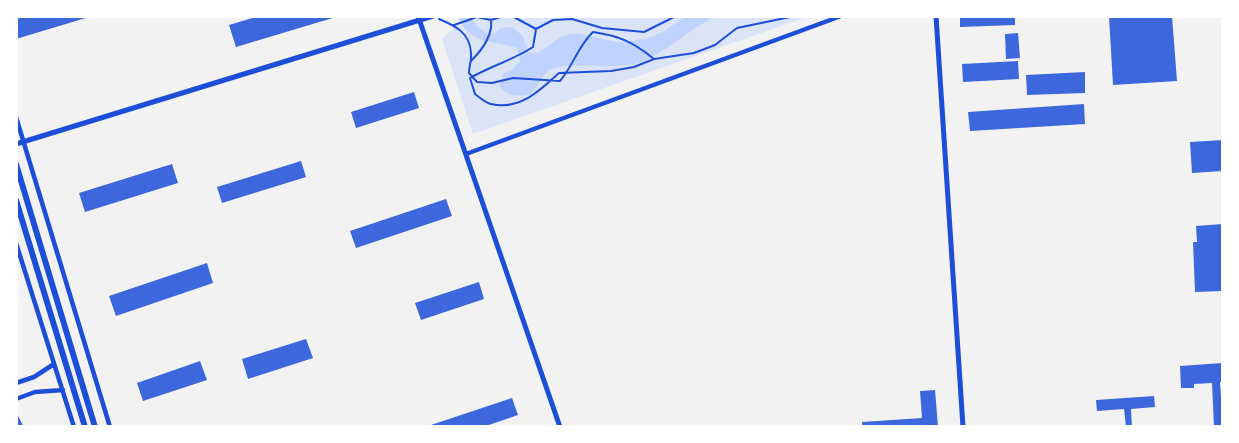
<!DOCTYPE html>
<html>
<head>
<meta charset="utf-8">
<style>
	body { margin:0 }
	#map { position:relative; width:1239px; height:443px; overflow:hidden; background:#f2f2f2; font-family:"Fira Sans Condensed",sans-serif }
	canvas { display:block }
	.frame { position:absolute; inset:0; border:18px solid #fff; pointer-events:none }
</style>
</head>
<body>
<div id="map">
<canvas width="1239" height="443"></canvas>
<div class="frame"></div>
</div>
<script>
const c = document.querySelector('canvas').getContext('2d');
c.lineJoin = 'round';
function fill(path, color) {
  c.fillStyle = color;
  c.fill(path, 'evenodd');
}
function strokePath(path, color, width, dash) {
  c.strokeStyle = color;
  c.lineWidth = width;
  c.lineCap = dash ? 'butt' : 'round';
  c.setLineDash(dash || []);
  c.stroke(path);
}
const green = new Path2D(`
	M486 16H810L473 134 442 39 455 27Z`);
const water = new Path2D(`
	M457 16H471C476 27 482 33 494 34L501 28 512 27 523 36 528 52 538 53 559 38 569 34H579L617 42 633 41 648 38 663 32 686 16H717C690 28 669 51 641 62 616 72 560 59 547 72 541 78 538 87 531 94 518 97 509 97 499 86L503 74 513 69 520 61 517 48C491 39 471 46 457 16Z`);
const building = new Path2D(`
	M16 16H89V17L16 39Z
	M259 16H336V17L236 47 229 25Z
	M960 16H1015V25L960 27Z
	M1109 16H1172L1177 81 1113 85Z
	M1018 33 1020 58 1006 59 1005 34Z
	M1018 61 1019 79 963 82 962 64Z
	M1085 72V93L1027 95 1026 75Z
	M414 92 419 108 356 128 351 112Z
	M1084 104 1085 124 970 131 968 112Z
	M1223 140V171L1192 173 1190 142Z
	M301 161 306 177 222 203 217 187Z
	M172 164 178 183 85 212 79 193Z
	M446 199 452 216 356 248 350 231Z
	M1223 224V291L1195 292 1193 242H1197L1196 226Z
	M207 263 213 283 116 316 109 296Z
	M479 282 484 299 421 320 415 303Z
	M306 339 313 358 248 379 242 359Z
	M200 361 207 380 143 401 137 383Z
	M1223 363V382H1220L1223 427H1214L1212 383 1194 384V388H1181L1180 366Z
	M935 390 938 427H862V422L922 418 920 391Z
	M1154 396 1155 407 1131 409 1132 427H1126L1124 409 1097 411 1096 400Z
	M512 398 518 415 483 427H425Z
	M18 416 24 427H16Z`);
const path = new Path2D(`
	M512 16 536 29
	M676 16 644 32 602 28 572 19 553 20 536 29 533 47C513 60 491 66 470 78L475 94C479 97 486 103 491 104 519 111 541 90 559 73L611 71 634 67 654 59 694 53 715 45 737 28 795 16
	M439 19C456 26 470 33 471 53 472 59 469 66 469 73L477 82 492 83 513 78 560 81C573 66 578 46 593 32 620 36 633 42 654 59
	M454 25 477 17 491 20 504 16
	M471 61C481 51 493 36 491 20`);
const minor = new Path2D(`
	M16 117 110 427
	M466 154 841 16
	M16 243 74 427
	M16 383 34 377 54 364
	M16 399 35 392 63 390`);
const tertiary = new Path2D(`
	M418 16 560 427
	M936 16 963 427
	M16 144 433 16`);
const secondary = new Path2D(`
	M16 164 95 427
	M16 200 85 427`);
fill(green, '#dbe4f7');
fill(water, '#bfd3fe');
fill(building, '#3d67dc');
strokePath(path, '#1d4ed8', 2);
strokePath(minor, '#1d4ed8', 4.5);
strokePath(tertiary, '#1d4ed8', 5);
strokePath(secondary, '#1d4ed8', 6);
</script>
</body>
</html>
